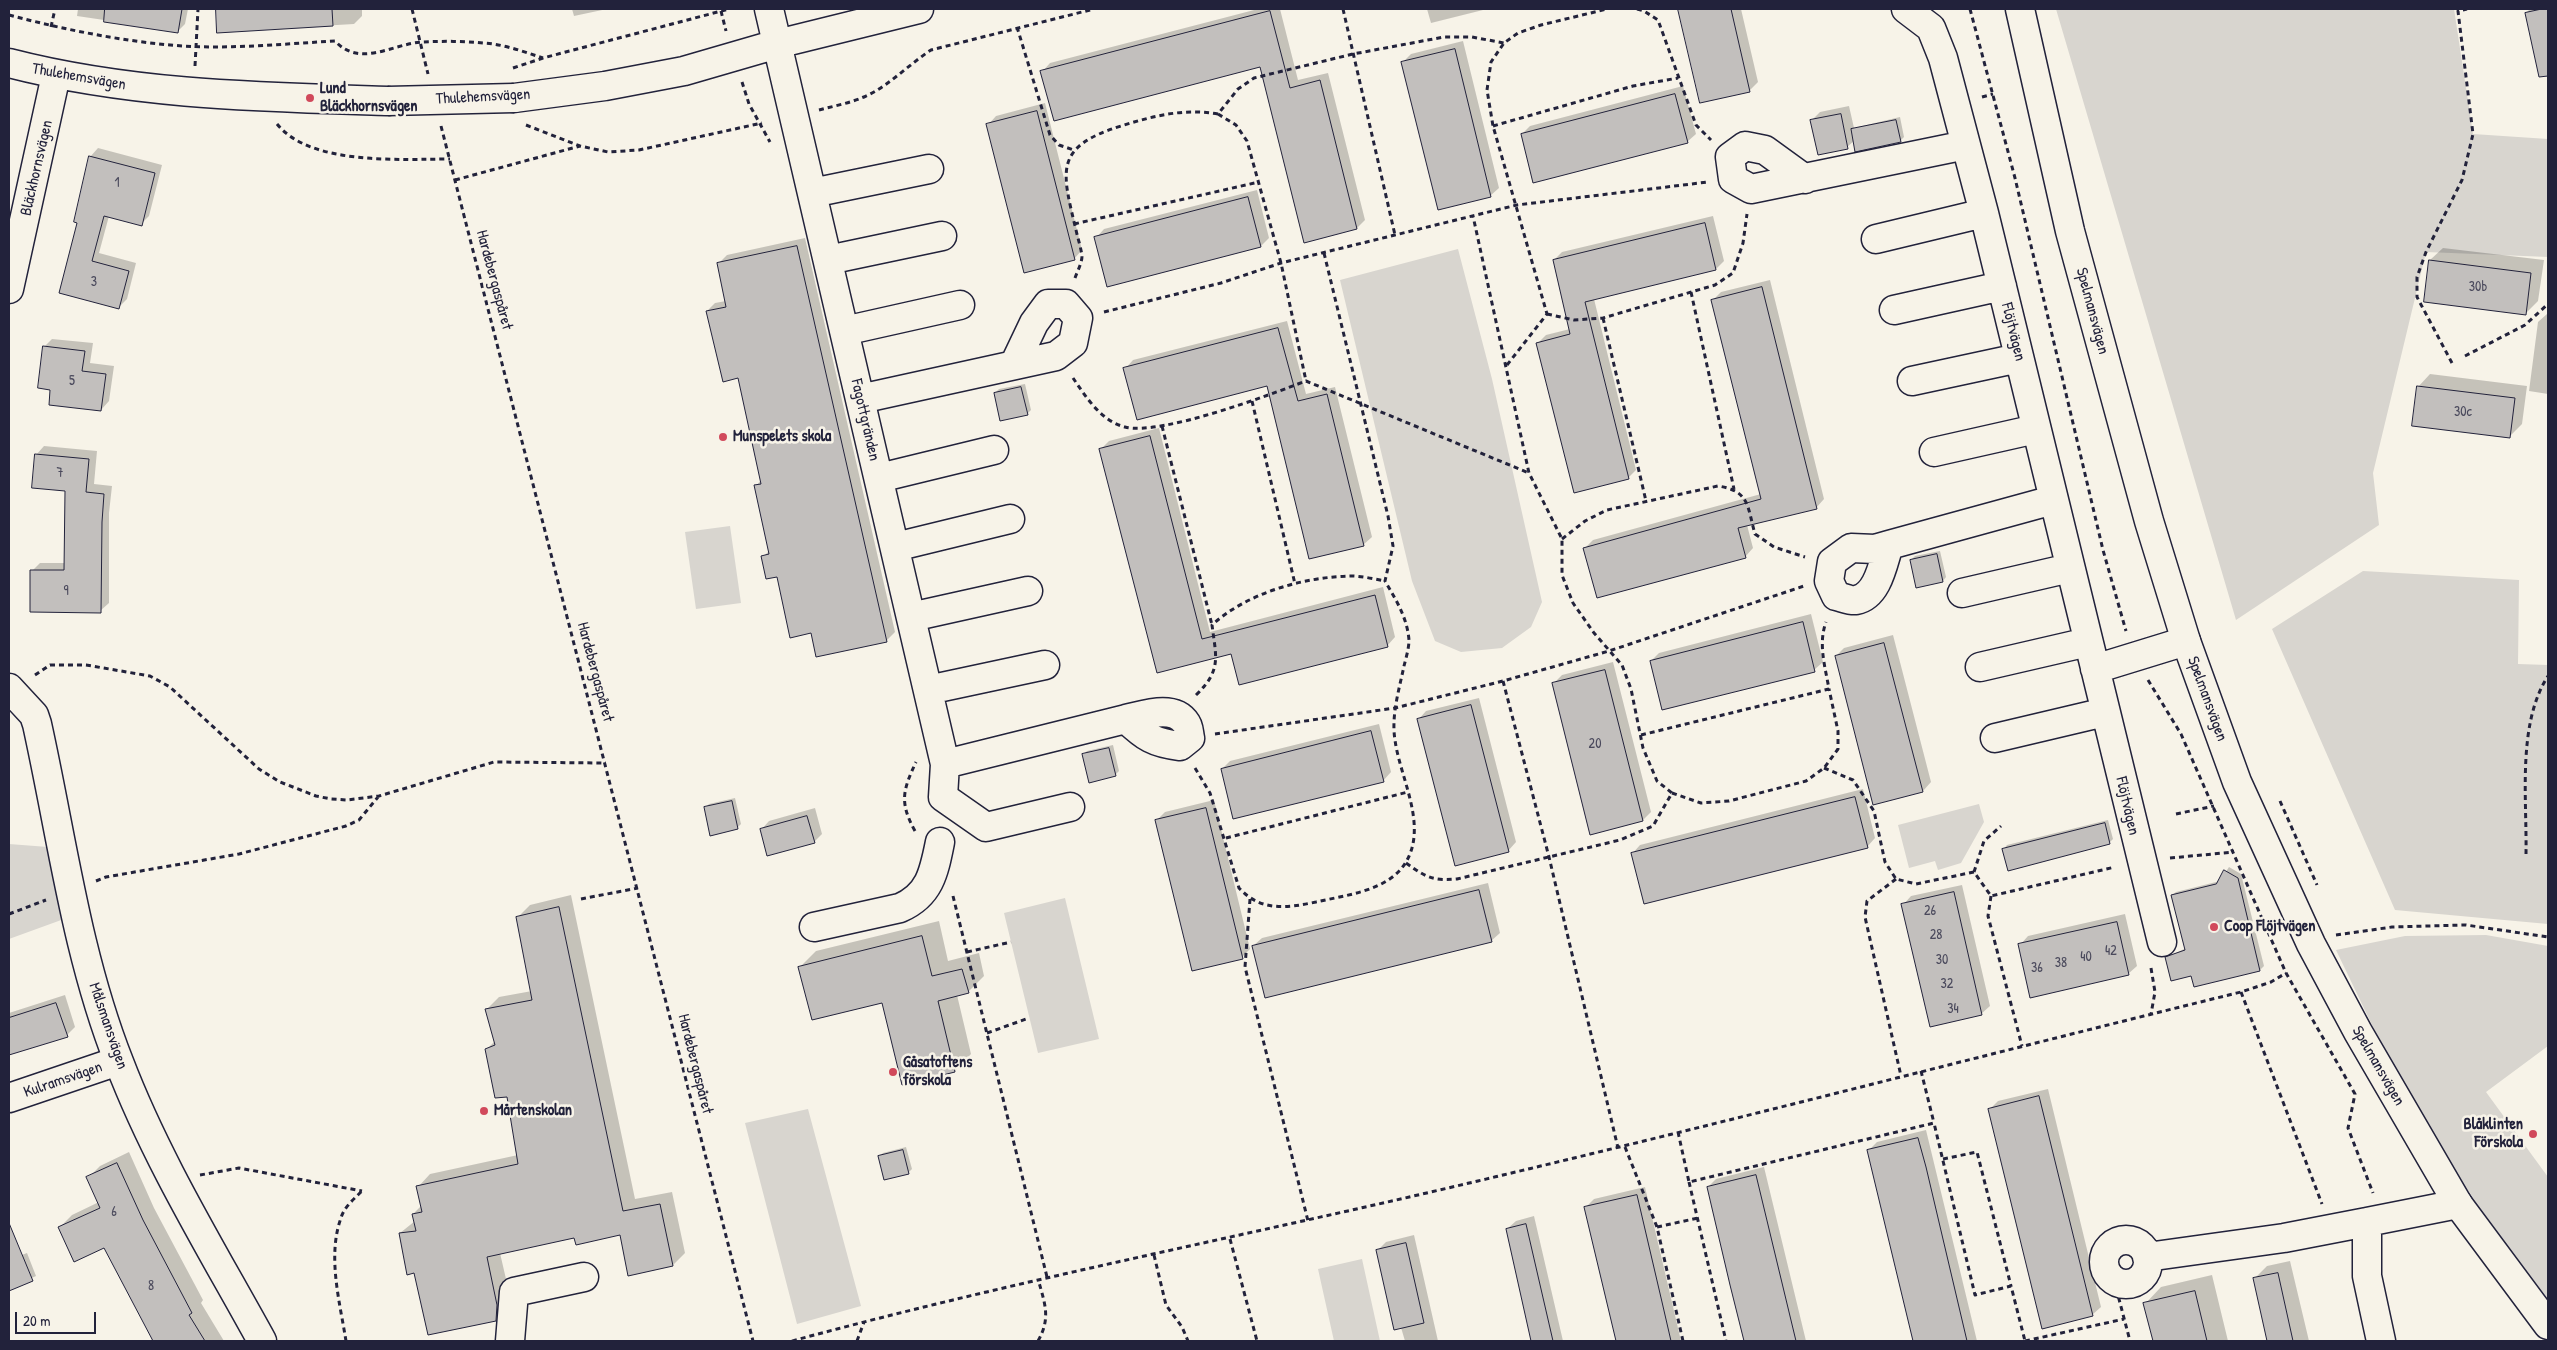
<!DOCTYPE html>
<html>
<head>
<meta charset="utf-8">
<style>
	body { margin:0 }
	#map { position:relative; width:2557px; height:1350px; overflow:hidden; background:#f7f3e8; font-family:"Patrick Hand",sans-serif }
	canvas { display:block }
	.frame { position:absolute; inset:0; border:10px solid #22223b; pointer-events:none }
	.scale { position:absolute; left:15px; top:1312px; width:81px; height:22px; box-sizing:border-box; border:2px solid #22223b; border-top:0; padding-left:6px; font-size:15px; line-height:18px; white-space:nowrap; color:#22223b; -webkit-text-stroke:4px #f7f3e8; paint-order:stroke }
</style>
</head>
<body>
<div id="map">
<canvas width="2557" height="1350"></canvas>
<div class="frame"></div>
<div class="scale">20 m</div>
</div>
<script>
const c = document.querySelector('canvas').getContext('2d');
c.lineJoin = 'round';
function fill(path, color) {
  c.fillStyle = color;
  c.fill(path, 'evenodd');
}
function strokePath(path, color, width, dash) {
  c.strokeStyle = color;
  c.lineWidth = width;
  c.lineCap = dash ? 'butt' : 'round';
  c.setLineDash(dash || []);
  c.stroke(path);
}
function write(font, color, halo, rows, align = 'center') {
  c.font = font + ' "Patrick Hand",sans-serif';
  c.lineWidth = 5;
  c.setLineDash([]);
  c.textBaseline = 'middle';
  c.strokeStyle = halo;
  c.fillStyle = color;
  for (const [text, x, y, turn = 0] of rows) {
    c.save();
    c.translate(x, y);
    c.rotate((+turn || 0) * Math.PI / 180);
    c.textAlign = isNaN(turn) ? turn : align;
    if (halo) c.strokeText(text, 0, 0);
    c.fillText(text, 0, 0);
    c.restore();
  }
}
const green = new Path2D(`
	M2056 9H2454L2473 134 2548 139V257L2426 252 2373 473 2379 525 2236 620Z
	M1458 249 1492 379 1542 602 1531 627 1502 648 1461 652 1435 641 1412 581 1340 280Z
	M730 526 741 603 696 609 685 532Z
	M2363 571 2519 580 2518 664 2548 665V924L2395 910 2272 629Z
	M1979 804 1984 822 1961 863 1938 870 1935 861 1909 868 1898 825Z
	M9 844 61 848 75 915 9 939Z
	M1065 898 1099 1039 1038 1053 1004 913Z
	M2486 935 2548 946V1046L2486 1092 2548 1177V1314L2458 1204 2336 950 2405 936Z
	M808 1109 861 1306 797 1324 745 1123Z
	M1362 1259 1380 1341H1334L1318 1269Z`);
const shadow = new Path2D(`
	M78 9H188L185 24 178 31 77 16Z
	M217 9H362V16L354 24 219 32Z
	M572 9H607L574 16Z
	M1258 9H1280L1298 80 1328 73 1365 220 1357 228 1261 65 1042 72 1050 63Z
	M1427 9H1487L1431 23Z
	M1680 9H1741L1758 82 1749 91 1701 102Z
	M2530 9H2548V50L2535 53 2526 13Z
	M1463 41 1499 188 1490 196 1403 62 1411 54Z
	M1683 86 1696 134 1687 142 1522 134 1530 126Z
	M1045 103 1082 250 1074 259 988 125 996 116Z
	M1849 106 1854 128 1900 117 1904 137 1900 141H1854L1847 147 1811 121 1820 112Z
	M98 148 162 165 149 216 141 224 109 216 99 253 136 263 127 299 119 307 60 292 78 222 90 157Z
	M1257 190 1269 238 1261 246 1108 285 1096 238 1104 229Z
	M1713 216 1724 261 1716 269 1594 299 1636 470 1628 478 1538 343 1546 335 1570 329 1554 260 1562 252Z
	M805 238 895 632 886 641 812 632 778 575 763 557 770 550 756 486 761 480 739 377 707 311 715 303 726 301 718 264 727 255Z
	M2443 248 2544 260 2538 301 2526 313 2430 260Z
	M1770 280 1824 499 1816 508 1747 525 1753 548 1745 557 1585 548 1593 540 1761 494 1713 300 1721 292Z
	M2547 314H2548V394L2529 391 2538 322Z
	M1287 321 1306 394 1335 387 1372 537 1363 545 1268 385 1125 369 1133 360Z
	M52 339 93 343 90 363 114 366 109 401 101 410 51 389 44 347Z
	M2430 374 2527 386 2522 424 2510 436 2418 387Z
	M1025 384 1031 410 1027 414 995 393 999 389Z
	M1159 428 1210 632 1383 587 1395 637 1387 646 1232 653 1157 671 1101 449 1109 441Z
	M44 446 97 451 94 484 112 486 109 513V603L100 611 32 571 40 563H66V490L36 455Z
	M1940 551 1946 577 1943 581 1911 560 1915 556Z
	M1811 614 1823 662 1814 670 1651 661 1659 653Z
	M1893 635 1931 782 1923 791 1836 656 1844 648Z
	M1613 662 1651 812 1643 820 1553 684 1562 675Z
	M1479 698 1516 842 1508 851 1418 720 1426 711Z
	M1379 724 1391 772 1383 781 1222 769 1230 761Z
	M1113 745 1119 771 1115 775 1084 754 1087 751Z
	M1863 789 1875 838 1867 847 1632 854 1640 845Z
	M735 798 741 824 737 828 705 808 709 804Z
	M1214 800 1250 949 1242 957 1157 820 1165 812Z
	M815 808 822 834 814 842 761 830 769 821Z
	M2108 820 2113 839 2109 843 2004 849 2007 845Z
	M2229 867 2241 874 2264 966 2260 970 2195 986 2192 975 2166 958 2186 948 2172 895 2176 892 2220 881Z
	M1488 883 1500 933 1491 941 1253 946 1262 938Z
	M1962 885 1990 1006 1981 1014 1903 905 1911 896Z
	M571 895 635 1199 672 1192 685 1253 673 1265 621 1233 574 1236 500 1253 509 1292 508 1307 495 1319 415 1272 400 1233 415 1221 413 1214 422 1205 418 1187 430 1174 518 1155 508 1095 486 1050 495 1041 486 1010 499 997 532 991 518 917 530 905Z
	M2125 914 2137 966 2128 974 2020 945 2028 936Z
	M939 921 948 961 979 953 984 976 968 992 957 995 971 1054 955 1071 883 1001 800 967 816 951Z
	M65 995 75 1027 67 1035 9 1054V1013Z
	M2048 1089 2101 1307 2092 1315 1989 1110 1998 1101Z
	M1926 1130 1977 1341H1914L1868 1151 1877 1142Z
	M906 1147 912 1169 908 1173 879 1156 883 1153Z
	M129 1152 154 1208 203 1300 201 1303 224 1341H167L105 1246 60 1227 72 1215 99 1202 88 1178 100 1166Z
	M1764 1167 1806 1341H1745L1708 1187 1716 1179Z
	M1645 1187 1681 1341H1617L1586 1207 1594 1199Z
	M1534 1216 1563 1341H1533L1507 1229 1516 1221Z
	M1414 1235 1438 1341H1405L1378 1250 1386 1242Z
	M27 1253 36 1276 13 1287 9 1277V1260Z
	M2290 1261 2309 1341H2269L2254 1279 2267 1266Z
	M2212 1275 2228 1341H2154L2145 1304 2161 1287Z`);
const building = new Path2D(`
	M105 9H182L178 33 104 22Z
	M216 9H332L333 26 217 33Z
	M1678 9H1731L1750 92 1700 103Z
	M2542 9H2548V76L2539 77 2525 13Z
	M1270 11 1290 88 1320 80 1357 229 1304 243 1260 67 1054 121 1040 71Z
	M1455 49 1491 197 1438 210 1401 62Z
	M1675 94 1688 143 1533 183 1521 134Z
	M1037 111 1075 260 1024 273 986 124Z
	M1841 114 1848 149 1818 155 1810 120Z
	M1896 120 1901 142 1855 152 1851 129Z
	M89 156 155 173 142 226 104 216 92 261 129 271 119 309 59 293 77 223 74 222Z
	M1248 197 1261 247 1107 287 1094 237Z
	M1705 223 1716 270 1585 302 1629 479 1574 493 1536 343 1570 334 1553 260Z
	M797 246 887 642 816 657 811 633 790 638 777 577 766 579 761 556 769 554 754 485 761 484 738 378 723 382 706 311 726 307 717 263Z
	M2429 260 2531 273 2526 315 2424 302Z
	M1762 287 1817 509 1738 528 1746 558 1597 598 1583 548 1761 499 1711 300Z
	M1278 328 1298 401 1327 394 1364 546 1309 559 1267 386 1137 420 1123 368Z
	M43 346 85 351 82 371 106 374 101 411 49 405 50 390 38 388Z
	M2417 386 2515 398 2510 438 2412 426Z
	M1021 387 1028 415 1000 421 994 393Z
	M1150 436 1202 639 1375 595 1388 647 1239 685 1231 654 1157 673 1099 449Z
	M35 454 89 459 86 492 104 494 102 522 101 613 30 612V570H64L65 491 32 488Z
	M1937 554 1943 582 1916 588 1910 560Z
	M1803 622 1815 672 1662 710 1650 661Z
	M1884 643 1923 792 1873 805 1835 656Z
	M1605 670 1643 821 1590 835 1552 683Z
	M1471 705 1509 852 1455 866 1417 719Z
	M1371 731 1384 782 1233 819 1221 769Z
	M1109 748 1116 776 1089 783 1082 754Z
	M1855 797 1868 848 1644 904 1631 853Z
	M732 801 738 829 710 836 704 807Z
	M1206 808 1243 959 1192 971 1155 820Z
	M807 816 815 843 767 856 760 829Z
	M2105 823 2110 844 2008 871 2002 849Z
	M2224 870 2238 878 2260 971 2194 987 2191 976 2171 981 2165 957 2185 950 2171 895 2216 884Z
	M1479 890 1492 942 1265 998 1252 946Z
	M1954 892 1982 1015 1930 1027 1901 904Z
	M559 907 623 1211 660 1204 673 1266 628 1276 620 1235 576 1245 574 1238 487 1257 497 1305 496 1321 428 1335 414 1273 407 1275 399 1233 416 1231 412 1214 422 1212 416 1186 518 1164 507 1097 495 1098 485 1049 495 1045 485 1009 532 1000 516 917Z
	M2117 922 2129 975 2030 998 2018 944Z
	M922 936 932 976 962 969 969 993 938 1001 955 1072 902 1085 882 1003 812 1020 798 967Z
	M56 1003 68 1037 9 1055V1018Z
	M2039 1096 2093 1316 2042 1329 1988 1109Z
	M1918 1138 1926 1167 1967 1341H1913L1867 1150Z
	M903 1150 909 1174 884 1180 878 1156Z
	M117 1163 143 1220 192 1313 189 1315 205 1341H153L104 1248 74 1262 58 1227 100 1208 86 1177Z
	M1756 1175 1796 1341H1744L1730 1285 1707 1187Z
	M1637 1195 1662 1302 1671 1341H1616L1584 1207Z
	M9 1223 33 1281 9 1291Z
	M1526 1224 1553 1341H1531L1506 1229Z
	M1406 1243 1424 1323 1394 1330 1376 1250Z
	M2278 1273 2293 1341H2267L2253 1278Z
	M2195 1291 2207 1341H2153L2143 1303Z`);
const path = new Path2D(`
	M412 9 428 74
	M1343 9 1395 235
	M1637 9 1644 11 1658 20 1696 125 1711 140
	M1970 9 2015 178 2103 550 2126 631
	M721 11 726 31
	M9 15C62 29 116 40 170 45 225 50 281 44 335 41 360 68 392 44 422 42 442 41 463 41 483 43 504 44 524 52 543 58
	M51 27 55 9
	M1017 27 1050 135 1059 145 1074 150
	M195 66 198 9
	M513 68 543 58 729 9
	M742 82 749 104 770 142
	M1982 97 1993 94
	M819 110C834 106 850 103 864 97 889 86 908 65 931 50L1094 9
	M1218 114 1236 125 1247 141 1281 263 1306 381
	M277 124C311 166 401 159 450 159
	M526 125 580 146 608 152 639 150 762 123
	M441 126 753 1341
	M1493 126 1633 86 1678 78
	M455 180 580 146
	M1074 224 1259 182
	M1075 278C1077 272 1082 263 1082 256 1081 248 1078 239 1076 230 1062 171 1053 147 1121 126 1153 116 1184 108 1218 114L1238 89 1254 78 1353 54 1444 37H1472L1504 43
	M1691 292 1734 489
	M1104 312 1221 283 1281 263 1517 205 1708 182
	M1547 314 1574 320 1603 318 1715 285 1733 273 1743 243 1747 214
	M1603 318 1646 501
	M2465 356 2525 325 2548 304
	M2452 363 2417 297V277L2426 252 2462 180 2473 134 2458 11 2467 9
	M1507 365 1547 314 1493 126 1487 90 1491 62 1504 43 1518 33 1541 25 1607 9
	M1073 378C1086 397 1101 421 1125 427 1161 436 1269 395 1306 381L1529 473
	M1252 401 1295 584
	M1162 426 1212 625
	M1562 539 1585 521 1607 510 1718 486C1750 491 1747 506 1755 534L1774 547 1805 557
	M35 675 50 665H86L150 676 170 687 259 769 280 782 316 796 331 799 347 800 379 796 494 762 606 763
	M2148 680 2181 734 2286 973 2355 1094 2348 1128 2373 1193
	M1503 681 1549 857 1618 1148
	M1196 695C1222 670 1216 657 1212 625 1247 593 1303 577 1351 576 1362 576 1374 579 1385 581
	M1215 734 1395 708 1503 681 1609 651 1804 586
	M1641 735 1829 689C1825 666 1818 644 1826 622
	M1195 768 1210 793 1239 888C1261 912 1287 908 1316 902 1346 895 1389 891 1406 862 1428 825 1400 778 1395 740 1391 716 1399 690 1404 666 1406 658 1409 648 1409 640 1407 617 1396 600 1385 581L1393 546 1388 516 1324 253
	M1824 768 1853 780 1874 811 1885 862 1896 879 1916 884 1974 872 1991 896 2115 867
	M1672 793 1701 803 1729 801 1806 781 1824 768 1838 749V731L1829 689
	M2280 801 2317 885
	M2176 814 2214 806
	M915 831C899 802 903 790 916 762
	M1226 838 1408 792
	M2526 854C2527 798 2517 724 2548 676
	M2170 858 2234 852
	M1406 863C1426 877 1432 881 1457 879L1620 840 1653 826 1672 793 1657 781 1643 748 1631 689 1622 665 1594 633 1573 603 1562 575V539L1529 473 1473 216
	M1974 872 1984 841 2001 826
	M1896 879 1867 901 1865 917 1901 1076
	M96 881 106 877 239 854 346 826 359 820 378 797
	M953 896 1047 1277
	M1991 896 1988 916 2022 1046
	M581 899 638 888
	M1250 899 1245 967 1308 1221
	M9 914 46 900
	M2336 935 2392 927 2466 925 2548 937
	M967 952 1011 942
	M2151 968 2155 992 2151 1014
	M2241 992 2322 1204
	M987 1033 1029 1018
	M1921 1071 1934 1123
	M1678 1132 1689 1182 1934 1123 1975 1295 2011 1286 2025 1341
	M1625 1147 1657 1227
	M1943 1159 1977 1152 2011 1286
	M200 1175 239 1168 362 1191
	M1689 1182 1726 1341
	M1230 1239 1257 1341
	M1154 1255 1166 1305 1182 1327 1188 1341
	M2114 1280 2130 1341
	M346 1341C340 1303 327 1256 341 1218 344 1207 354 1199 362 1191
	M792 1341C1009 1282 1230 1239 1448 1188 1713 1126 1976 1057 2241 992L2271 982 2286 973
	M857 1341 864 1322
	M1038 1341C1051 1318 1045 1304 1038 1279
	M1683 1341 1657 1227 1698 1218
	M2025 1341 2124 1319`);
const minor = new Path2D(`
	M769 9 945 764 943 797 986 827 1070 807
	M1906 9 1931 28 1943 58 1984 213 2162 942
	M9 63C133 95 261 97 388 101
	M514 98 605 86 684 71 777 44 919 9
	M1805 179 1765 150 1745 146 1730 157 1733 179 1751 189 1966 145
	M812 193 929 169
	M1876 239 1984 213
	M828 260 942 236
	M9 289 56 75
	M1894 310 2002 286
	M844 331 960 305
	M1912 381 2019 358
	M860 399 1056 356 1073 343 1078 318 1066 304H1048L1034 323 1014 365
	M1934 452 2036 429
	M879 478 994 450
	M1889 545C1883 563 1878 596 1856 600 1850 601 1842 597 1836 596L1829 581 1832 562 1851 548 1875 549 1889 545 2053 500
	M895 547 1010 519
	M1962 593 2070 568
	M911 617 1028 591
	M1980 667 2088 642
	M2095 669 2186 641
	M9 688 34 715 37 724C62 837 76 953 119 1062 156 1159 212 1250 262 1341
	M928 690 1045 665
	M1995 738 2105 712
	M945 764 1126 719C1144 715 1174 704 1186 723 1189 726 1189 734 1190 738L1180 746C1154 743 1145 737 1126 719
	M814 927 900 908C930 895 934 872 940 842
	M9 1098 118 1061
	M2104 1262a22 22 0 1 1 44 0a22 22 0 1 1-44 0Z
	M2147 1257 2284 1238 2367 1222
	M510 1341 514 1292 584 1277
	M2381 1341 2367 1276V1222L2458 1204`);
const major = new Path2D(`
	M2020 9 2070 231 2149 521 2186 641 2237 782 2311 944 2358 1032 2458 1204 2548 1325`);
const minorBridge = new Path2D(`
	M388 101 514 98`);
const markers = [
	[310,98,5,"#d1495b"],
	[723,437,5,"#d1495b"],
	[2214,927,5,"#d1495b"],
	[893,1072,5,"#d1495b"],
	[484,1111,5,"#d1495b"],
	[2533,1134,5,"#d1495b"]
];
const numberNames = [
	["1",117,183],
	["3",94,282],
	["30b",2478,287],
	["5",72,381],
	["30c",2463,412],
	["7",60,473],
	["9",66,591],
	["20",1595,744],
	["26",1930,911],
	["28",1936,935],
	["42",2111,951],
	["40",2086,957],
	["30",1942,960],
	["38",2061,963],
	["36",2037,968],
	["32",1947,984],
	["34",1953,1009],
	["6",114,1212],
	["8",151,1286]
];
const streetNames = [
	["Thulehemsvägen",79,77,10],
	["Thulehemsvägen",483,97,-3],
	["Bläckhornsvägen",37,168,-77],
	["Hardebergaspåret",494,280,75],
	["Spelmansvägen",2092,311,75],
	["Flöjtvägen",2013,332,76],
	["Fagottgränden",865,420,77],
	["Hardebergaspåret",595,672,75],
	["Spelmansvägen",2207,699,70],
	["Flöjtvägen",2127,806,77],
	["Målsmansvägen",108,1026,71],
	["Hardebergaspåret",695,1064,76],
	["Spelmansvägen",2378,1066,60],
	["Kulramsvägen",63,1080,-19]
];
const poiNames = [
	["Lund",320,89],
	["Bläckhornsvägen",320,107],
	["Munspelets skola",733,437],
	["Coop Flöjtvägen",2224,927],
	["Gåsatoftens",903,1063],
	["förskola",903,1081],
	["Mårtenskolan",494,1111],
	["Blåklinten",2523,1125,"right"],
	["Förskola",2523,1143,"right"]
];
fill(green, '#d8d5cf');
fill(shadow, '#0003');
fill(building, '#c2bfbd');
strokePath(building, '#22223b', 1);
strokePath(minor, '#22223b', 31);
strokePath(major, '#22223b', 31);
strokePath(path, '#22223b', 3, [5, 4]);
strokePath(minor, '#f7f3e8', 28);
strokePath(major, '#f7f3e8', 28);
strokePath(minorBridge, '#22223b', 31, []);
strokePath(minorBridge, '#f7f3e8', 28);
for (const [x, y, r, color] of markers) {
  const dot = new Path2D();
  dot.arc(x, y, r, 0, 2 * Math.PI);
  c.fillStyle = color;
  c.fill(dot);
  strokePath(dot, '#f7f3e8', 2);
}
write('14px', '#4a495c', null, numberNames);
write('16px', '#22223b', '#f7f3e8', streetNames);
write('bold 16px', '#22223b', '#f7f3e8', poiNames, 'left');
</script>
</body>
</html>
